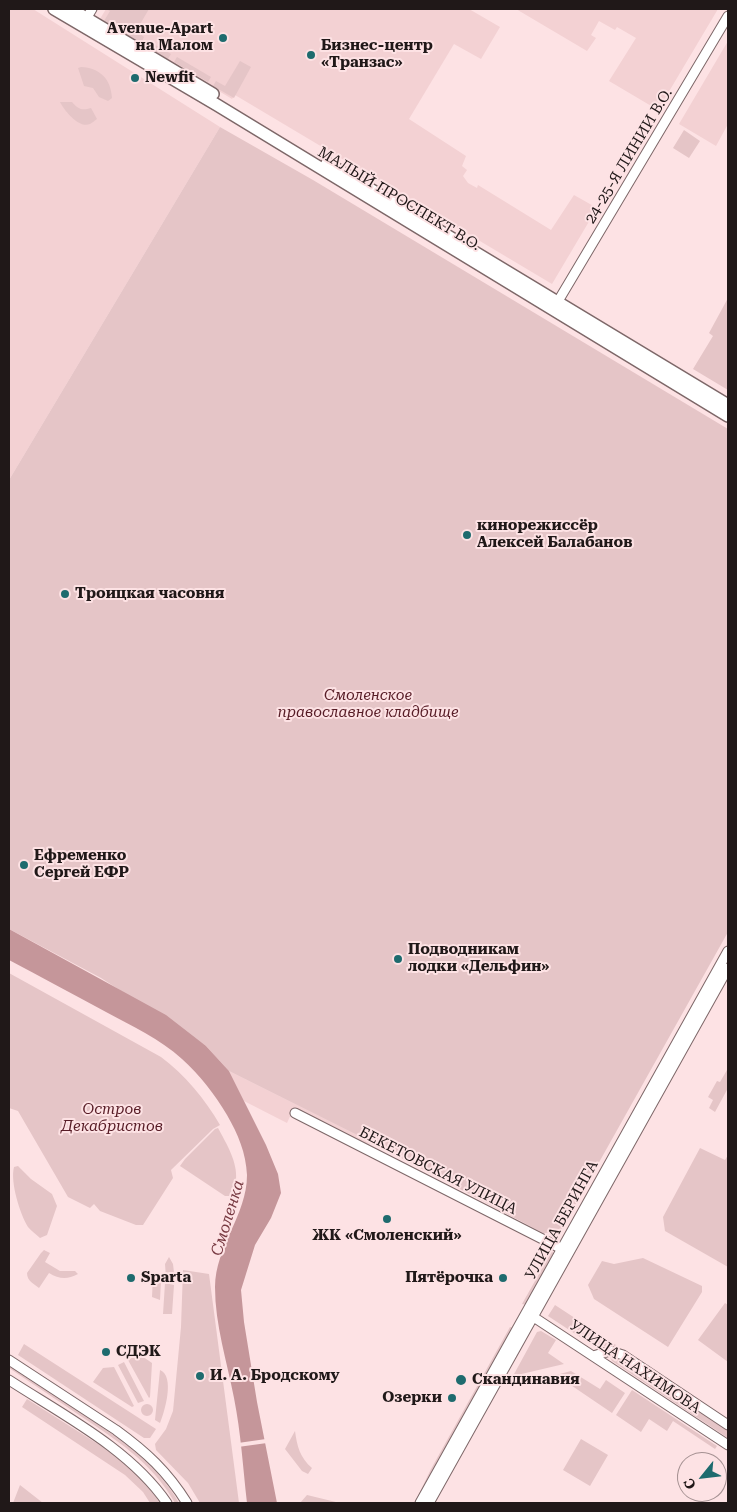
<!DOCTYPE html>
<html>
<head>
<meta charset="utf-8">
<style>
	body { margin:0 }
	#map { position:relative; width:737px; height:1512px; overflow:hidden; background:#fde2e4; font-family:"Roboto Serif",serif }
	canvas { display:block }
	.frame { position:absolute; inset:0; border:10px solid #201818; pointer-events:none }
	.north { position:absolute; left:677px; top:1452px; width:50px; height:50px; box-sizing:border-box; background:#fde2e4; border:1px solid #a59192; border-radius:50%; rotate:241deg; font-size:14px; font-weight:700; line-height:20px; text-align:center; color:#201818 }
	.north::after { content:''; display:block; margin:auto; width:18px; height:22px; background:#1e6b6e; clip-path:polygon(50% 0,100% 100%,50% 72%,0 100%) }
</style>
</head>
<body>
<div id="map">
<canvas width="737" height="1512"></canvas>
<div class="frame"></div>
<div class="north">С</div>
</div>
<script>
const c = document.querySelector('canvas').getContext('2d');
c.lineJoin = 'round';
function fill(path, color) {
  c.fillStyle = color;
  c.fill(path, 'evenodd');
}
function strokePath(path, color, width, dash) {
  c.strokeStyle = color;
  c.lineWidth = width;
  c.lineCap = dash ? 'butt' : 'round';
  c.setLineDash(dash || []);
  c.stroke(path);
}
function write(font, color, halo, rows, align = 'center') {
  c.font = font + ' "Roboto Serif",serif';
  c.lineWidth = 4;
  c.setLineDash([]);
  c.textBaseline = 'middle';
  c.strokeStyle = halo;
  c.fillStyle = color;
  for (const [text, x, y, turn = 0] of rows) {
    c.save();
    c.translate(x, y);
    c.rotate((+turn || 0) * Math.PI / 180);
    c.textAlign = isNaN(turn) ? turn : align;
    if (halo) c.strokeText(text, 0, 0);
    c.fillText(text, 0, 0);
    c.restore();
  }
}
const built = new Path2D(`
	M9 9H33L220 127 9 480Z
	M106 9H469L500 27 481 59 454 44 409 119 466 156 462 166 467 170 463 176 468 183 477 188 478 185 551 230 574 195 597 208 552 284 235 95 232 99 100 19Z
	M516 9H718L658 110 609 81 636 38 617 27 615 30 599 21 591 35 596 38 587 51Z
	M728 41V124L716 146 679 124Z
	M229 1071 371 1142 366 1150 292 1112 287 1123 244 1101Z`);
const green = new Path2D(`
	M106 9H149L136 31 144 37 141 43 104 21 110 11Z
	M152 43 171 54 168 59 149 48Z
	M177 57 211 77 208 82 174 62Z
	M240 61 251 67 234 98 213 86 216 81 225 86Z
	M81 67C100 68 111 79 112 98L108 101 99 97 93 88 84 86 78 68Z
	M60 102H72C78 109 82 111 91 108L97 119C94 121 92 123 90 124 79 129 64 110 60 102Z
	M220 127 313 180 728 429V932L560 1232 543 1233 371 1142 229 1071 206 1046 101 978 9 929V480Z
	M684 130 700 141 689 158 673 148Z
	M728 298V390L693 369 713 336 709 333Z
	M9 973 161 1057C185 1075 205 1099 220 1125L213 1129 171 1170 173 1178 143 1225H136L100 1211 94 1204 90 1208 68 1197 18 1111 9 1108Z
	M727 1070 728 1071V1088L715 1112 709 1108 713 1100 708 1097 717 1081 720 1082Z
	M218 1128C226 1143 238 1162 236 1180 236 1185 234 1191 233 1196H225L180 1166 185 1159 215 1129Z
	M700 1148 725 1160 728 1155V1267L665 1231 663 1217Z
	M18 1166 31 1179 52 1194 57 1206 47 1235 40 1238C36 1234 31 1231 28 1227 20 1214 10 1182 14 1167Z
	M44 1250 50 1253 45 1262 60 1271H75L78 1274C67 1280 59 1279 49 1273L39 1288C34 1284 27 1281 27 1273L41 1253Z
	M552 1251 554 1255 527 1305 522 1304Z
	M169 1257 173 1264 175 1281 166 1278 165 1264Z
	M643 1258 702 1286V1292L668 1347 594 1299 588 1285 602 1261 614 1264Z
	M183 1270 209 1274 239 1503H200L188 1483 156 1450 155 1444 166 1429 173 1411 181 1327Z
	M153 1276 161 1281 160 1300 152 1297Z
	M165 1283 174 1285 172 1314H163Z
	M725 1303 728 1305V1362L698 1340Z
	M555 1305 616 1345V1347L592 1345 548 1316Z
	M510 1327 514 1328 417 1502H415L431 1469Z
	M541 1331 556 1340 548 1353 564 1364 513 1376 537 1332Z
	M24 1344 156 1429 150 1438H144L18 1355Z
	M139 1354 152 1363 150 1397 149 1398 128 1360Z
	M611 1356 621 1358 728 1429V1438L612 1361 610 1357Z
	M124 1362 144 1401 138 1403 118 1365Z
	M9 1364C32 1380 55 1396 79 1411 117 1437 156 1462 179 1503H175C153 1463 114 1438 76 1413 54 1398 31 1383 9 1368Z
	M114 1367 134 1406 132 1407 93 1382 103 1368Z
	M160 1370C175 1376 165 1411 160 1423L155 1420Z
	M571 1371 600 1389 606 1380 625 1393 612 1413 556 1375Z
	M632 1390 717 1446 715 1449 673 1421 667 1431 649 1419 641 1432 616 1415Z
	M27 1399 109 1451C129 1466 146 1482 160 1503H150L143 1492 125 1475 22 1407Z
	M141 1410a6 6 0 1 1 12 0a6 6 0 1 1-12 0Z
	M295 1431C297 1446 300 1458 312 1468L308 1474 302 1471 285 1449Z
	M581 1439 608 1455 590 1486 563 1470Z
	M20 1485 43 1503H13Z
	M307 1495 340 1503H300Z`);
const water = new Path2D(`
	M9 929 166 1015 206 1046 229 1071 266 1145 278 1174 281 1193 271 1218 255 1245 241 1290 244 1322 257 1402 277 1503H247C243 1468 241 1433 234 1398 227 1361 215 1325 215 1287 215 1247 247 1215 247 1175 246 1153 238 1134 227 1115 215 1095 200 1075 182 1059 160 1039 132 1026 106 1012 73 994 41 977 9 960Z`);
const pier = new Path2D(`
	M266 1439 267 1443 238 1447V1443Z`);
const minor = new Path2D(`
	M83 24 92 9
	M554 308 728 16
	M295 1113 566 1251
	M529 1314 728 1445
	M593 1356 610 1351 623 1355 728 1425
	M9 1360 116 1430C146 1452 167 1471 187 1503
	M9 1380C63 1415 130 1449 167 1503
	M420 1503 728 951
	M429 1503 728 968`);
const major = new Path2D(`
	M54 9 217 105 728 416
	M71 9 213 94
	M327 163 728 405`);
const markers = [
	[223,38,5,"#1e6b6e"],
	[311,55,5,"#1e6b6e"],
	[135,78,5,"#1e6b6e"],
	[467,535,5,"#1e6b6e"],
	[65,594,5,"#1e6b6e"],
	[24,865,5,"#1e6b6e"],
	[398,959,5,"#1e6b6e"],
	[387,1219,5,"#1e6b6e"],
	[131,1278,5,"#1e6b6e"],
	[503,1278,5,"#1e6b6e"],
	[106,1352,5,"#1e6b6e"],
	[200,1376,5,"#1e6b6e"],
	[461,1380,6,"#1e6b6e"],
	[452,1398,5,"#1e6b6e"]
];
const poiNames = [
	["Аvenue-Apart",213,29,"right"],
	["на Малом",213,46,"right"],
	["Бизнес-центр",321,46],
	["«Транзас»",321,63],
	["Newfit",145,78],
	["кинорежиссёр",477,526],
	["Алексей Балабанов",477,543],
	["Троицкая часовня",75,594],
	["Ефременко",34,856],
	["Сергей ЕФР",34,873],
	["Подводникам",408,950],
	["лодки «Дельфин»",408,967],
	["ЖК «Смоленский»",387,1236,"center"],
	["Sparta",141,1278],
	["Пятёрочка",493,1278,"right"],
	["СДЭК",116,1352],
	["И. А. Бродскому",210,1376],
	["Скандинавия",472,1380],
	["Озерки",442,1398,"right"]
];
const streetNames = [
	["24-25-Я ЛИНИИ В.О.",629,156,-59],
	["МАЛЫЙ ПРОСПЕКТ В.О.",399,199,31],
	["БЕКЕТОВСКАЯ УЛИЦА",438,1171,27],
	["УЛИЦА БЕРИНГА",562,1220,-61],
	["УЛИЦА НАХИМОВА",635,1367,34]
];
const parkNames = [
	["Смоленское",368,696],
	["православное кладбище",368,713],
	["Остров",112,1110],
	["Декабристов",112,1127]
];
const waterNames = [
	["Смоленка",228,1218,-73]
];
fill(built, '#f3d1d3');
fill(green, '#e5c5c7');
fill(water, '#c5969a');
fill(pier, '#fde2e4');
strokePath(minor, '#7d6768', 11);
strokePath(major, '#7d6768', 14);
strokePath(minor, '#fff', 9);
strokePath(major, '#fff', 11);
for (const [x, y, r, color] of markers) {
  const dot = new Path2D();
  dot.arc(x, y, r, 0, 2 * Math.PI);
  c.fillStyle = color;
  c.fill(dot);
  strokePath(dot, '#fde2e4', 2);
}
write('bold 15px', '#201818', '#fde2e4', poiNames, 'left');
write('15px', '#201818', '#fde2e4', streetNames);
write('italic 15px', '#571c26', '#fde2e4', parkNames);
write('italic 16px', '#783a42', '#fde2e4', waterNames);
</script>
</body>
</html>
